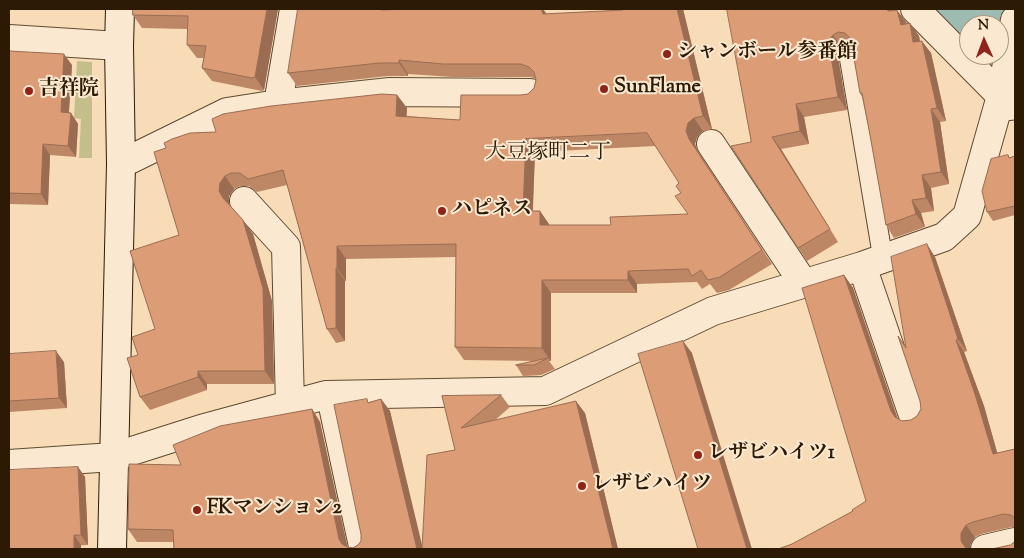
<!DOCTYPE html>
<html>
<head>
<meta charset="utf-8">
<style>
	body { margin:0 }
	#map { position:relative; width:1024px; height:558px; overflow:hidden; background:#f7dcb7; font-family:"Sorts Mill Goudy",serif }
	canvas { display:block }
	.frame { position:absolute; inset:0; border:10px solid #2c1a04; pointer-events:none }
	.north { position:absolute; left:959px; top:15px; width:50px; height:50px; box-sizing:border-box; background:#fae8d0; border:1px solid #a8967e; border-radius:50%; rotate:358deg; font-size:14px; font-weight:700; line-height:20px; text-align:center; color:#2c1a04 }
	.north::after { content:''; display:block; margin:auto; width:18px; height:22px; background:#8f2418; clip-path:polygon(50% 0,100% 100%,50% 72%,0 100%) }
</style>
</head>
<body>
<div id="map">
<canvas width="1024" height="558"></canvas>
<div class="frame"></div>
<div class="north">N</div>
</div>
<script>
const c = document.querySelector('canvas').getContext('2d');
c.lineJoin = 'round';
function fill(path, color) {
  c.fillStyle = color;
  c.fill(path, 'evenodd');
}
function strokePath(path, color, width, dash) {
  c.strokeStyle = color;
  c.lineWidth = width;
  c.lineCap = dash ? 'butt' : 'round';
  c.setLineDash(dash || []);
  c.stroke(path);
}
function write(font, color, halo, rows, align = 'center') {
  c.font = font + ' "Sorts Mill Goudy","Noto Serif JP",serif';
  c.lineWidth = 4;
  c.setLineDash([]);
  c.textBaseline = 'middle';
  c.strokeStyle = halo;
  c.fillStyle = color;
  for (const [text, x, y, turn = 0] of rows) {
    c.save();
    c.translate(x, y);
    c.rotate((+turn || 0) * Math.PI / 180);
    c.textAlign = isNaN(turn) ? turn : align;
    if (halo) c.strokeText(text, 0, 0);
    c.fillText(text, 0, 0);
    c.restore();
  }
}
const green = new Path2D(`
	M77 61 92 62V158H79L81 119 74 118Z`);
const river = new Path2D(`
	M965 9 981 25`);
const lane = new Path2D(`
	M849 56 883 259
	M326 395 359 549`);
const street = new Path2D(`
	M915 9 1001 96 1010 106
	M9 39 119 46
	M278 104 294 9
	M711 144 804 284
	M121 164 227 112 278 104 390 92 530 93
	M244 201 286 247 290 405
	M862 266 914 418
	M9 464 113 457 201 429 326 395 545 391 713 311 862 266 944 237 967 216 1001 96 1015 20
	M985 549 1015 542`);
const secondary = new Path2D(`
	M112 549 121 164 119 46 120 9`);
const wall = new Path2D(`
	M133 9H278L264 90 262 91 212 81 202 68 204 58H197L187 45 188 29 142 28 133 15Z
	M298 9H543L546 14 623 10 622 9H683L712 129 703 131 697 137 695 144 698 152 772 264 729 290 717 293 710 284 702 289 697 282 637 284V293H551V361H549L555 369 541 375 523 376 516 365 536 361 464 360 455 347 456 257 346 259V281H345V341L336 343 327 329 287 185 257 192 249 186H240L234 189 229 196V204L253 234 272 301 274 384H207V390L150 410 140 397 138 355 155 329 179 235 216 132 397 95 407 108 406 116 460 120 521 95 528 94 534 88 536 79 531 77H453L408 74V76H388L297 86 288 73ZM656 146 679 183 681 193 688 214 611 225H549L540 211H533L535 152Z
	M727 9 894 10 906 22 907 24 919 36 920 41 931 53 946 121 940 122 949 184 931 188 934 211 921 213 925 227 894 238 886 225 870 135 862 97 860 93 852 46 847 45 842 48 839 52 838 57 847 110 804 117 809 144 781 149 838 242 807 261 798 248Z
	M9 51 72 65 69 113H71L78 124 76 157 50 155 48 205 9 204Z
	M1008 155 1010 158 1015 156V215L993 221 987 212Z
	M935 257 967 351 964 352 984 406 997 453 1015 449V527H1012L981 534 975 537 970 545 792 544 853 511 866 501 844 275 853 288 898 419 902 421 911 420 917 416 921 409 920 401 898 336 906 347Z
	M9 354 64 362 67 408 9 412Z
	M501 395 510 407 494 421 585 413 618 549H174L173 542H137L128 529 181 465 312 409 320 422 347 547 353 548 358 545 361 541 369 402 381 399 390 411 422 549 455 450 442 396Z
	M78 467 85 477 88 545 9 549Z`);
const shadedWall = new Path2D(`
	M267 9H278L264 90 255 77Z
	M541 9H543L549 17 543 14Z
	M677 9H683L712 129 703 116Z
	M887 9H894L897 24 888 11Z
	M897 10 906 22 909 38 901 25Z
	M910 23 919 36 922 55 913 42Z
	M833 35 842 48 839 52 838 57 847 110 838 97 829 45 830 39Z
	M922 41 931 53 946 121 937 108Z
	M64 54 72 65 68 123 61 112Z
	M399 60 408 74V76L399 63Z
	M397 95 407 108 406 129 396 116Z
	M796 104 804 117 809 144 800 131Z
	M931 109 940 122 949 184 941 172Z
	M71 113 78 124 76 157 68 146Z
	M694 118 703 131 697 137 695 144 698 152 772 264 689 139 686 131 688 123Z
	M772 137 781 149 838 242 830 229Z
	M526 139 535 152 532 224 523 211Z
	M43 144 50 155 48 205 41 194Z
	M922 175 931 188 934 211 926 198Z
	M225 176 234 189 229 196V204L223 198 219 191 220 183Z
	M912 200 921 213 925 227 916 214Z
	M540 211 549 224V239L540 225Z
	M243 220 253 234 272 301 274 384 265 371Z
	M927 244 935 257 967 351 958 339Z
	M337 246 346 259V281L337 268Z
	M336 268 345 281V341L336 328Z
	M628 271 637 284V293L628 280Z
	M844 275 853 288 899 423 891 411Z
	M542 280 551 293V361L542 348Z
	M956 340 964 352 984 406 1001 466 993 454Z
	M683 341 692 353 752 549H747Z
	M56 351 64 362 67 408 59 398Z
	M198 371 207 384V390L198 377Z
	M381 399 390 411 423 549H417Z
	M576 401 585 413 618 549H613Z
	M312 409 320 422 348 549 342 544 339 539Z
	M78 467 85 477 88 545 81 535Z
	M966 525 975 537 970 545V549H966L961 541V533Z
	M74 535 81 545V549H74Z`);
const building = new Path2D(`
	M133 9H267L255 77 252 78 202 68 206 46 187 45 188 16 133 15Z
	M298 9H380L381 10 412 9H541L543 14 623 10 622 9H677L703 116 694 118 688 123 686 131 689 139 762 250 720 277 708 280 701 270 692 276 688 269 628 271V280H542V348L455 347 456 244 337 246V268H336V328L327 329 283 170 248 179 240 173H231L225 176 220 183 219 191 223 198 243 220 263 288 265 371H198V377L140 397 127 358 138 355 132 337 155 329 130 251 179 235 154 152 166 148 164 143 172 139 190 133 216 132 212 119 223 114 271 106 382 94 397 95 396 116 460 120 461 95H521L528 94 534 88 536 80 534 72 529 67 521 64H443L399 60V63H379L288 73ZM647 133 679 183 676 186 681 193 675 196 688 214 610 217 611 225H540V211H523L526 139Z
	M727 9H887L888 11 897 10 901 25 910 23 913 42 922 41 937 108 931 109 941 172 922 175 926 198 912 200 916 214 886 225 870 135 862 93H860L851 41 849 37 845 33 838 32 833 35 830 39 829 45 838 97 796 104 800 131 772 137 830 229 798 248 731 146 751 142Z
	M9 51 64 54 61 112 71 113 68 146 43 144 41 194 9 193Z
	M1008 155 1009 158 1015 156V206L987 212 982 191 991 159Z
	M927 244 958 339 956 340 975 394 993 454 1015 449V518L1011 515 1003 514 973 522 966 525 961 533V541L965 547 968 549H778L792 544 853 511 852 510 866 501 802 288 844 275 891 411 895 417 902 421 911 420 917 416 921 409 920 401 898 336 906 348 891 257Z
	M683 341 747 549H698L638 354Z
	M56 351 59 398 9 401V354Z
	M548 358 534 365H516Z
	M501 395 461 428 576 401 613 549H422L427 455 455 450 442 396Z
	M367 399 368 403 381 399 417 549H174L173 530 128 529 129 464 181 465 173 445 220 426 312 409 339 539 342 544 347 547 353 548 358 545 361 541V534L334 405Z
	M78 467 81 535H74V549H9V470Z
	M1015 542V549H992L1010 545Z`);
const markers = [
	[667,54,5,"#8f2418"],
	[604,89,5,"#8f2418"],
	[29,91,5,"#8f2418"],
	[442,211,5,"#8f2418"],
	[698,455,5,"#8f2418"],
	[582,486,5,"#8f2418"],
	[197,510,5,"#8f2418"]
];
const poiNames = [
	["シャンボール参番館",677,54],
	["SunFlame",614,89],
	["吉祥院",39,91],
	["ハピネス",452,211],
	["レザビハイツ1",708,455],
	["レザビハイツ",592,486],
	["FKマンション2",207,510]
];
const neighbourhoodNames = [
	["大豆塚町二丁",548,154]
];
fill(green, '#c3be8a');
strokePath(river, '#9dbbb0', 62);
strokePath(lane, '#5f4a31', 21);
strokePath(street, '#5f4a31', 30);
strokePath(secondary, '#2c1a04', 30);
strokePath(lane, '#fae8d0', 19);
strokePath(street, '#fae8d0', 28);
strokePath(secondary, '#fae8d0', 28);
fill(wall, '#bd8665');
fill(shadedWall, '#9a6d53');
fill(building, '#dc9c76');
strokePath(building, '#9a6d53', 1);
for (const [x, y, r, color] of markers) {
  const dot = new Path2D();
  dot.arc(x, y, r, 0, 2 * Math.PI);
  c.fillStyle = color;
  c.fill(dot);
  strokePath(dot, '#fae8d0', 2);
}
write('bold 20px', '#2c1a04', '#fae8d0', poiNames, 'left');
write('21px', '#2c1a04', '#fae8d0', neighbourhoodNames);
</script>
</body>
</html>
